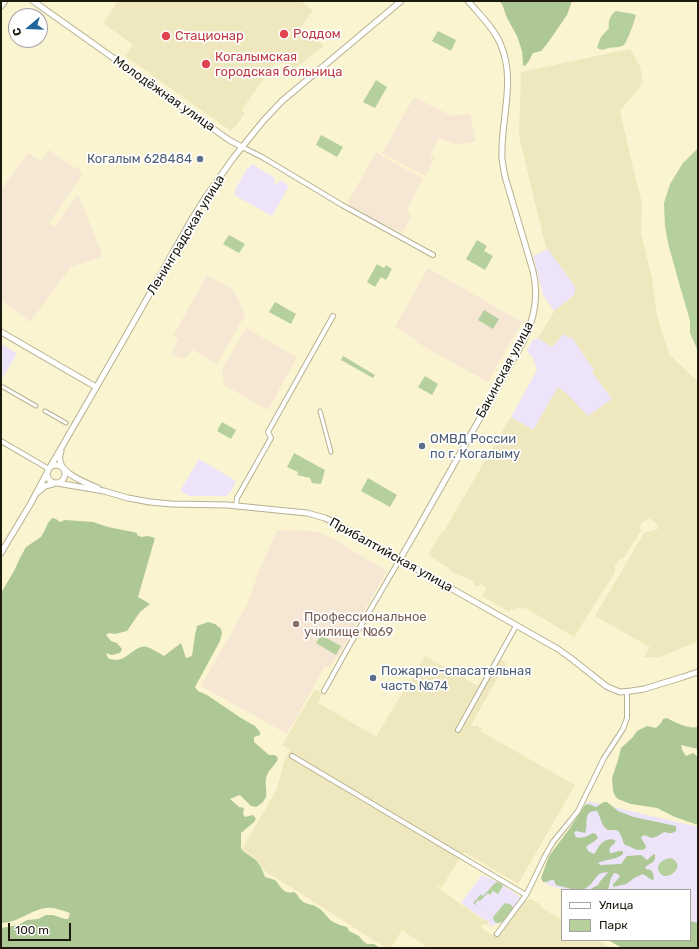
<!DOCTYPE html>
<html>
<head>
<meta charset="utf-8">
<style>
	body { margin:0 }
	#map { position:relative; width:699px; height:949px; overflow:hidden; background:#fbf4d1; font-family:Rubik,sans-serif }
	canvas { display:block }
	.frame { position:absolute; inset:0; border:2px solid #1c190d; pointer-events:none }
	.legend { position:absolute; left:561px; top:889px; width:130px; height:52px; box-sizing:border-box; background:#fff; border:1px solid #a4a39e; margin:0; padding:5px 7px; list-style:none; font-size:12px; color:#1c190d }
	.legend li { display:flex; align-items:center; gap:8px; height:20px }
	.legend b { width:20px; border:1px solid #a4a39e }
	.north { position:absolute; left:8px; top:8px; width:40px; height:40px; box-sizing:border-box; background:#fff; border:1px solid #a4a39e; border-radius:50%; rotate:251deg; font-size:11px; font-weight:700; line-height:16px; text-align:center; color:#1c190d }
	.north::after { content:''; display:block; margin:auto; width:14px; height:18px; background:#22669b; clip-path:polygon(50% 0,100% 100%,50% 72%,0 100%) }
	.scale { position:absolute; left:8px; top:923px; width:63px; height:18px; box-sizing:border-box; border:2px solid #1c190d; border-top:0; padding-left:5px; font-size:12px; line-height:14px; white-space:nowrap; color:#1c190d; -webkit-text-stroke:3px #fff; paint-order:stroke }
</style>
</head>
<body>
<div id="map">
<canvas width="699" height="949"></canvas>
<div class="frame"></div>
<ul class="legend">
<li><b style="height:5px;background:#fff"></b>Улица</li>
<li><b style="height:11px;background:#b5cf9d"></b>Парк</li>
</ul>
<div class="north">С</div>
<div class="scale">100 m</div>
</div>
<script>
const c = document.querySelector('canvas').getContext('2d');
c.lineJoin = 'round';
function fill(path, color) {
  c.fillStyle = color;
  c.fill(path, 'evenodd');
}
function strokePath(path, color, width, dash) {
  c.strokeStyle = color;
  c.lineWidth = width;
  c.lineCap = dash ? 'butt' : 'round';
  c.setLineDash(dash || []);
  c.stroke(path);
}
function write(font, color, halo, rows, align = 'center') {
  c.font = font + ' Rubik,sans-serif';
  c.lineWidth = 3.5;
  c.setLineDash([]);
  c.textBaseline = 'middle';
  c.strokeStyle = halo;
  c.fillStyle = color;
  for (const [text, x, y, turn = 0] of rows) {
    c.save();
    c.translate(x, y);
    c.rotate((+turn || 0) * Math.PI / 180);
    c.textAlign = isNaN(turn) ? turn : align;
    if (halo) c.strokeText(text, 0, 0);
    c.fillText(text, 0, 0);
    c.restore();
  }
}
const commercial = new Path2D(`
	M252 164 275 178 274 182 277 184 280 180 289 186 272 216 234 195 236 191 235 190 248 167 249 168Z
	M548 249 575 286V294L572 297 554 311 543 295 533 256Z
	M563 333 570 338 572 337 587 360 595 370 593 373 612 399 588 417 533 430 511 417 537 370 533 358 528 352 527 350 533 340 538 338 552 347 557 342Z
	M1 344 17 353 1 381Z
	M199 459 236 481 232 490 226 496H188V495L180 491Z
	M588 801 698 827V926L690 924V890H566L548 885 542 880 552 865Z
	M482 875 500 883 520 897 519 901 503 922 501 923 490 926 489 925 490 924 489 922 483 918V919L461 903Z`);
const built = new Path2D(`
	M118 1H300L313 10 300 28 324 46 293 70 278 59 241 111 245 113 236 126H235L231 131 125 56 133 45 103 23Z
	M630 49 640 66 643 83 620 111 631 159 642 203 641 233 652 279 657 316 669 354 698 382V641L660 657H644L650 647 595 616 644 533 658 529 657 524 649 518 647 521 646 520 644 522 643 521 639 527 641 531 624 557 620 559 615 565V572L574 637 524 607 522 609 517 607 514 611 511 609 509 612 482 596 487 588 480 584 479 586H476L474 584 475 582 449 570V568L428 555 441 533 444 531 510 418 511 417 533 430 558 387 567 394 588 416 612 399 592 372 595 370 587 360 572 337 570 338 563 334 557 342 552 347 538 338 552 315 554 311 572 297 575 294V286L546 247 543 236 519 136 521 72Z
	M425 656 478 686 495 657 506 663 471 725 475 727 476 725 482 729 480 731 575 785 518 884 464 852 441 888 438 886 437 887 482 919H483L489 922 487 925 483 924 481 927 492 935 493 933 503 930 524 901 531 899 541 905 540 907 562 920V940H597L611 948H428L402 930 391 948H386L265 871 256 859 242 849 277 789 285 758 290 750 282 745 315 689 322 693 318 703 377 737 378 733Z`);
const education = new Path2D(`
	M414 97 452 116 470 114 476 141 458 145 439 138 434 147V149L430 155 435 158 425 176 382 153Z
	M49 150 73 167 79 168 82 175 49 223 55 227 78 194 102 254 99 258 71 267 30 322 1 300V190L28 153 41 161Z
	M376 152 423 179 407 209 411 217 402 233 386 225 385 226 363 214V212L360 210 358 211 350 206 348 202Z
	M428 268 522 322 488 382 416 342 417 340 395 327Z
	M207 275 234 290 245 315 217 364 193 350 187 357 181 359 171 353 178 339 173 336Z
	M246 328 297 357 268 410 224 385 222 370Z
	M277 530 309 531 317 532 335 540 387 571 337 658 336 657 330 667 325 666 287 734 201 686 247 605 259 571Z`);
const green = new Path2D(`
	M616 11 633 14 636 15C635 20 627 42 624 45 620 48 613 47 608 48 603 50 600 51 597 47L601 37 609 28C608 21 610 15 616 11Z
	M438 31 456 40 451 51 432 41Z
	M376 80 387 87 375 108 363 102Z
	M321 135 343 147 337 157 316 145Z
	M698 148V351L690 333V322L689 317 679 283 668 243 665 226 664 203 670 184 683 163Z
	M229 235 245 244 239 253 223 244Z
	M477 240 487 246 484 251 493 256 485 270 466 259Z
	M377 264 384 268 386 265 392 269 386 280 381 277 375 287 367 282Z
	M275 302 296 314 291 324 269 312Z
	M484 310 499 319 493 329 478 320Z
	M343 356 375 375 373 378 341 360Z
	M425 376 438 384 432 395 418 387Z
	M222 422 236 430 231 439 217 431Z
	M294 453 325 470 321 484 312 483 310 478 297 475 298 472 287 467Z
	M368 478 397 495 390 507 361 491Z
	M321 635 341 646 336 655 316 643Z
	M671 858C684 863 675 877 664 876 652 869 660 859 671 858Z
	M497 882 502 884 503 886 498 894 493 891 490 895 488 893 480 901 478 900 475 904 485 912 473 903 481 894 483 896 494 884Z
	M505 903 510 904 513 907V909C508 915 502 928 494 921L493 917Z`);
const forest = new Path2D(`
	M499 1H572L567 15 547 44 541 51 533 53 529 61 525 66 523 65 522 51 517 36 507 18 502 4Z
	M52 518 56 519 60 522 65 520 93 522 108 527 133 532 137 533V535L141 537 148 536 155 538 138 597 150 604 140 612 127 631 115 634 109 633 106 635 111 641 117 643 122 649 120 653 112 655 106 653 108 658C110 659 114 660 117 660 129 659 136 644 147 647 153 649 159 653 164 656L181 643 186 658 192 656 195 635 197 626 208 622 215 624 221 629 222 633 220 641 195 687 198 691 207 695 241 718 255 726 260 732V735L254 737V742L269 755H275L278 758C276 765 270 768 267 775 262 788 274 797 256 807L251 806 240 795 237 796 230 799 239 807 244 808 243 814 245 817 253 815 256 819 254 822 241 833V848L243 851 256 860 261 867 265 877 275 880C281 886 283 895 294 892 298 894 299 899 302 901 307 905 312 904 317 907 322 910 326 915 330 920 334 923 343 926 347 927L349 931 359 936 363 941 367 944H374L380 948H1V928L18 925 27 920 38 919 46 915H53L65 919H68L70 913C63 911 54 907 46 908 30 910 18 923 1 923V593L14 571 20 558 26 547 41 537 45 530 48 523Z
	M667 718C676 723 688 729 698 727V749L681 745 682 750 686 756 693 753 698 757V825L675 817 657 808 631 804 618 799 615 796 613 791 612 778 618 760 621 748 633 737 637 731 647 726 656 728 661 723 663 719Z
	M604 802H607L618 811 634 817 676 826V831C672 834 669 833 664 832L656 837 651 838 645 835 642 836 641 838 646 846 645 849C634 852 634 847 625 845 622 841 622 835 618 831 615 829 611 831 608 830 601 827 601 817 597 811 582 810 589 824 585 833L576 831 574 833 576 837C583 839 587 836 593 833L596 834 598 838C595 842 590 843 586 847L588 851 594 854C597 851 597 848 600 845 604 840 610 837 616 841 613 847 608 845 610 853H612L619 851H623V854C616 860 606 859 598 863L600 865 621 864 627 856 641 855 647 860 654 854 655 855C656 863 650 863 645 867L646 869 651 870 653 873 654 879 652 880 643 874 636 877 626 884 613 887V884L618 879 620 876 618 874 614 873 611 878 608 890H591L592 888 598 885C600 880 605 877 608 872L601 873 598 875 590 885 583 890H575L556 885 554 880C550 879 548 883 543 882L541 878 549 856 570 828 585 805 589 804 596 807Z
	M690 921 698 923V948H622L608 940H690Z`);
const pedestrian = new Path2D(`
	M3 387 36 406
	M45 411 66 423
	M320 411 331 452`);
const minor = new Path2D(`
	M242 147 262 157 342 205 433 255
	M1 441 49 469
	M236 506 237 498 271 438 268 432 333 316
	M324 691 349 646 400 559
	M458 730 516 626
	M292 756 526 895
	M497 934 526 895 533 881 545 856 553 842 571 820 578 811 604 758 623 729 627 718V692`);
const tertiary = new Path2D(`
	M33 1 229 140 242 147
	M1 6 5 1
	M1 332 96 387
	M61 451C60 454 59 457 60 461 62 474 86 483 98 488
	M47 474a9 9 0 1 1 18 0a9 9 0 1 1-18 0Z
	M49 469 127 334 193 217 205 198 234 157 264 120 282 101 401 1
	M57 483 104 491 128 498 150 502 171 504 227 505 307 513 325 518 341 526 558 649 572 659 606 686 610 688 620 692 631 691 644 689 683 677 698 672
	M38 492 45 486 53 484
	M1 553 31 503 48 471
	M400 559 418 528 524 340C535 317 539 295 533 271L506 180C504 173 503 166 502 159 500 120 517 80 500 43 493 27 479 14 468 1`);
const markers = [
	[284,34,5,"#e0444e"],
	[166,36,5,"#e0444e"],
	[206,64,5,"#e0444e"],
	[200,159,4,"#5c6f8a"],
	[422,446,4,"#5c6f8a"],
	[296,624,4,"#8d6e63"],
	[373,678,4,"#5c6f8a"]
];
const healthNames = [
	["Роддом",293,34],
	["Стационар",175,36],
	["Когалымская",215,57],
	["городская больница",215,72]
];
const streetNames = [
	["Молодёжная улица",164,94,35],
	["Ленинградская улица",186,235,-59],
	["Бакинская улица",505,370,-62],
	["Прибалтийская улица",391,555,29]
];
const serviceNames = [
	["Когалым 628484",192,159,"right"],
	["ОМВД России",430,439],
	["по г. Когалыму",430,454],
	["Пожарно-спасательная",381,671],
	["часть №74",381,686]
];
const educationNames = [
	["Профессиональное",304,617],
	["училище №69",304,632]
];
fill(commercial, '#ede4fa');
fill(built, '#efe7bd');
fill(education, '#f6e6d4');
fill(green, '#b5cf9d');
fill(forest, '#aec895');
strokePath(pedestrian, '#b7b190', 5);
strokePath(minor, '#b7b190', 6);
strokePath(tertiary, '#b7b190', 7);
strokePath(pedestrian, '#fff', 3);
strokePath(minor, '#fff', 4);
strokePath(tertiary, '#fff', 5);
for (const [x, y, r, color] of markers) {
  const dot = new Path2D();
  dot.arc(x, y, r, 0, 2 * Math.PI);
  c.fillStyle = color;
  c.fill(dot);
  strokePath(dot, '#fff', 1.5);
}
write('13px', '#be3a42', '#fff', healthNames, 'left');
write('13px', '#1c190d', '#fff', streetNames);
write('13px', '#4e5e75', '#fff', serviceNames, 'left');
write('13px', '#785e54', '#fff', educationNames, 'left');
</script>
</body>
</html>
